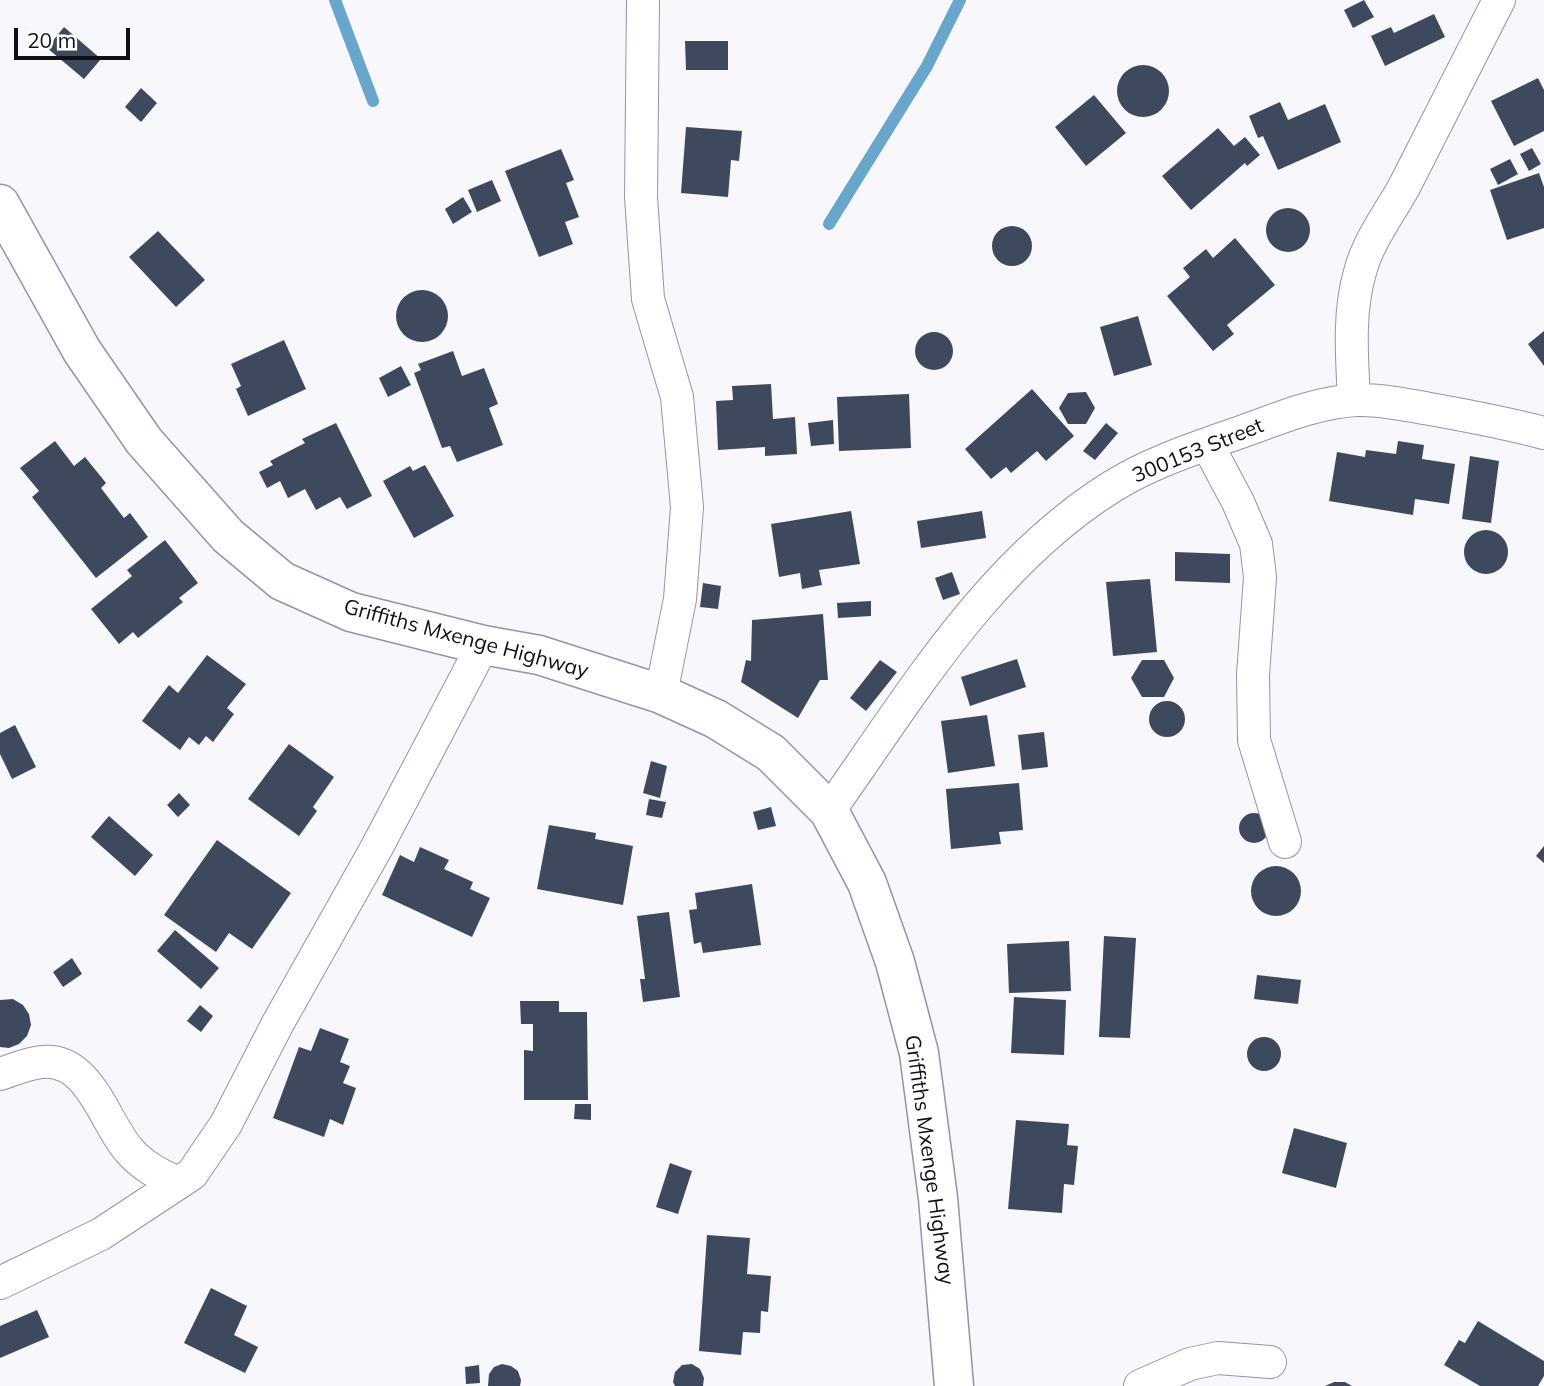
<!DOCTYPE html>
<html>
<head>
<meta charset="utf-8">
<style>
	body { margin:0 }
	#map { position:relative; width:1544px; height:1386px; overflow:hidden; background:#f7f7fc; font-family:Mulish,sans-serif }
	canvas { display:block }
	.scale { position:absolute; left:14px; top:28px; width:116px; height:32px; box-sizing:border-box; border:4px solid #100f18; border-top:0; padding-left:9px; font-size:21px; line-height:24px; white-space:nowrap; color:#100f18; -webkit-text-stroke:5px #fff; paint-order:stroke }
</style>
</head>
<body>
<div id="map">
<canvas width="1544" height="1386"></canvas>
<div class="scale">20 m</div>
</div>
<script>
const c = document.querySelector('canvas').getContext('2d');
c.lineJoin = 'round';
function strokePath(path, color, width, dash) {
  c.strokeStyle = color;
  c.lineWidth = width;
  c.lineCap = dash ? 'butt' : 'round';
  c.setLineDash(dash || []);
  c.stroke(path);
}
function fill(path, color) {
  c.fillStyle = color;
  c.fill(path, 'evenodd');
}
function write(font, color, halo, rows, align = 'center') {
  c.font = font + ' Mulish,sans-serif';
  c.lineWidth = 7;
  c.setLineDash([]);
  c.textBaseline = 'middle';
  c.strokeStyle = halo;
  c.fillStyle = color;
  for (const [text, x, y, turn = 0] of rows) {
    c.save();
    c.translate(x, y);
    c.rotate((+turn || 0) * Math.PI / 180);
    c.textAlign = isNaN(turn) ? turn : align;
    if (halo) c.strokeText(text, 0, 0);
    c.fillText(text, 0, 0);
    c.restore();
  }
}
const stream = new Path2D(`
	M335 0 373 101
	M829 224 927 66 960 0`);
const building = new Path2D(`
	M1364 0 1374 17 1353 28 1344 10Z
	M1434 14 1445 37 1385 66 1371 36 1391 27 1394 33Z
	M64 27 101 59 84 79 47 48Z
	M685 41H728V70H686Z
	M1117 91a26 26 0 1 1 52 0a26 26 0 1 1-52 0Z
	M1538 78 1544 90V131L1514 146 1491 101Z
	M141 88 157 103 141 122 125 107Z
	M1094 95 1126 133 1086 166 1055 127Z
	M1280 102 1288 120 1325 104 1341 142 1278 170 1263 136 1258 138 1249 116Z
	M686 127 742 131 739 161 731 160 728 197 681 193Z
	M1218 128 1234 146 1245 137 1260 155 1247 166 1245 163 1191 210 1162 176Z
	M1532 148 1541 164 1529 171 1520 154Z
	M561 149 574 180 566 183 579 217 565 222 573 244 539 257 505 171Z
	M1510 159 1518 174 1498 185 1490 169Z
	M1539 173 1544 187V228L1507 240 1490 190Z
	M492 180 501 201 477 212 468 190Z
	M463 197 472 212 453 224 445 209Z
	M1266 230a22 22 0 1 1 44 0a22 22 0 1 1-44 0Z
	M992 246a20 20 0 1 1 40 0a20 20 0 1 1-40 0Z
	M158 231 205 280 176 307 129 257Z
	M1235 238 1275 285 1227 325 1234 334 1213 351 1167 296 1190 277 1183 268 1206 249 1213 258Z
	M396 316a26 26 0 1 1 52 0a26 26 0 1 1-52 0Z
	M1138 316 1152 365 1114 376 1100 327Z
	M1544 331V366L1528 344Z
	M915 351a19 19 0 1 1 38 0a19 19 0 1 1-38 0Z
	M284 340 306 389 248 416 236 389 241 386 231 364Z
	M453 351 462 376 484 368 498 404 489 408 503 445 457 462 450 446 442 448 414 373 421 370 418 364Z
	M401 366 411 385 388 397 379 378Z
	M771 384 773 419 795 417 797 454 765 456V447L718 450 716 401 733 400 732 386Z
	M1032 389 1074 436 1046 461 1037 451 1011 473 1006 467 991 479 965 449Z
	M1086 392 1095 408 1086 424H1068L1059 408 1068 393Z
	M909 394 911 448 839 451 837 397Z
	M833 420 834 444 811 446 808 423Z
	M336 423 372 496 347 509 340 497 316 510 305 489 288 498 280 481 267 488 259 472 273 465 270 461 305 443 302 439Z
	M1106 423 1118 433 1095 460 1083 451Z
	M55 441 74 466 85 457 106 483 101 488 124 518 130 513 148 537 96 578 32 497 39 491 20 468Z
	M1398 441 1424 445 1422 459 1455 464 1449 504 1415 499 1413 515 1329 501 1337 452 1365 457 1366 450 1396 454Z
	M1470 456 1499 461 1491 523 1462 519Z
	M425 465 454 516 414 538 383 481 410 466 413 471Z
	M851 511 860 564 819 570 822 585 802 589 800 573 779 577 771 524Z
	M982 511 986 538 921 548 917 521Z
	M1464 552a22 22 0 1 1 44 0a22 22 0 1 1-44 0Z
	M165 540 198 583 179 598 183 602 138 638 133 632 119 644 91 609 132 576 127 570Z
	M1175 552 1230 554V583L1175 581Z
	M952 572 960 594 943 600 935 578Z
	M1150 579 1157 652 1113 656 1106 582Z
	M703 583 721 586 718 609 700 607Z
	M871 601V616L838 618 837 603Z
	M823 614 828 680H820L798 718 741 682 746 660 751 661 752 620Z
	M207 655 246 684 227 708 234 714 213 742 206 736 199 745 189 737 180 750 142 721 169 685 178 693Z
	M1017 659 1026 687 970 706 961 677Z
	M880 660 897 672 866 711 850 698Z
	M1142 660H1164L1174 678 1164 697H1142L1131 678Z
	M1149 719a18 18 0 1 1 36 0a18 18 0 1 1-36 0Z
	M987 715 995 766 948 773 941 721Z
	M15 725 36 767 12 779 0 754V733Z
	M1044 732 1048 767 1022 770 1018 735Z
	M289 744 334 777 313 807 317 811 299 836 248 799Z
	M651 761 667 766 660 798 643 793Z
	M1019 783 1023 830 999 832 1001 844 951 849 946 789Z
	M179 793 190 805 178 817 167 805Z
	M649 799 666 802 662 818 646 815Z
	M771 807 776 826 758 830 753 812Z
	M1239 828a15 15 0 1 1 30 0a15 15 0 1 1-30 0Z
	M109 816 153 855 135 876 91 837Z
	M549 825 596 833 595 839 633 846 623 905 537 889Z
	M217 840 291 893 252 949 229 933 216 952 164 915Z
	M1544 846V863L1536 856Z
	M420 847 449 860 444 869 473 882 470 889 490 898 472 937 382 895 400 855 414 862Z
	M1251 891a25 25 0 1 1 50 0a25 25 0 1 1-50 0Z
	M752 884 761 945 703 953 701 942 694 944 689 910 697 909 695 893Z
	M669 912 680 997 643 1002 640 979H645L637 916Z
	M175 930 219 968 201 989 157 951Z
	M1104 936 1136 938 1130 1038 1099 1037Z
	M1069 941 1071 991 1009 993 1007 944Z
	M72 958 82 974 63 987 53 972Z
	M1257 975 1301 980 1298 1004 1254 999Z
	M1014 997 1066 1000 1064 1055 1011 1053Z
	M13 999 23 1005 29 1014 31 1025 27 1036 19 1044 9 1048 0 1047V1000Z
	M520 1001H559V1012H587L588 1100H524V1050L533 1051V1024H521Z
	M200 1005 213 1016 201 1032 187 1021Z
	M320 1028 349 1039 340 1062 350 1066 343 1083 356 1088 343 1125 330 1119 324 1137 273 1118 299 1047 311 1051Z
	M1247 1054a17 17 0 1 1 34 0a17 17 0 1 1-34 0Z
	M575 1104H591V1120L574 1119Z
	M1016 1120 1069 1124 1067 1145 1078 1146 1074 1185 1064 1184 1062 1213 1008 1209Z
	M1294 1128 1347 1143 1336 1188 1282 1173Z
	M670 1163 692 1171 678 1214 656 1207Z
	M707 1235 750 1238 747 1274 771 1276 768 1312 761 1311 760 1333 743 1332 741 1355 699 1351Z
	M211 1288 247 1306 234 1335 258 1347 245 1373 184 1343Z
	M37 1310 49 1337 0 1358V1326Z
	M1478 1321 1544 1361V1376L1538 1386H1480L1444 1365 1459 1340 1465 1343Z
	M502 1364 511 1366 518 1371 521 1380 520 1386H488L489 1374 494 1367Z
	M692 1364 700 1369 704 1378 703 1386H675L673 1382 675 1372 682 1365Z
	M479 1365 480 1383 466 1384 465 1367Z
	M1334 1382H1345L1352 1386H1325Z`);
const minor = new Path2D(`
	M643 0 641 197 648 299 677 397 687 507 680 599 661 694
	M1354 400C1352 358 1348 313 1360 272 1368 241 1389 214 1404 187 1436 125 1467 62 1499 0
	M1207 444 1238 502 1256 544 1260 577 1253 675 1254 740 1285 842
	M829 811C912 694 989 563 1113 486 1150 463 1193 449 1235 434 1273 421 1315 402 1357 400 1381 399 1406 405 1430 409 1469 416 1506 423 1544 433
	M0 1074C13 1070 28 1063 42 1062 89 1057 104 1121 128 1149 141 1165 158 1174 176 1182
	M0 1283 101 1234 192 1174 226 1124 278 1023 377 847 483 645
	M1140 1386 1190 1364 1218 1358 1270 1362`);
const tertiary = new Path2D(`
	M0 204 82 351 144 441 228 536 282 581 351 612 483 645 539 655 661 694 716 719 771 753 829 811 867 883 895 962 919 1053 938 1198 954 1386`);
const streetNames = [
	["300153 Street",1198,451,-22],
	["Griffiths Mxenge Highway",466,639,15],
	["Griffiths Mxenge Highway",929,1160,82]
];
strokePath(stream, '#69a6cc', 12);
fill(building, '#3f495d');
strokePath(minor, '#9593ab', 34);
strokePath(tertiary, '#9593ab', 41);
strokePath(minor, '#fff', 32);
strokePath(tertiary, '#fff', 38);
write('21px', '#100f18', '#fff', streetNames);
</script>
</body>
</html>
